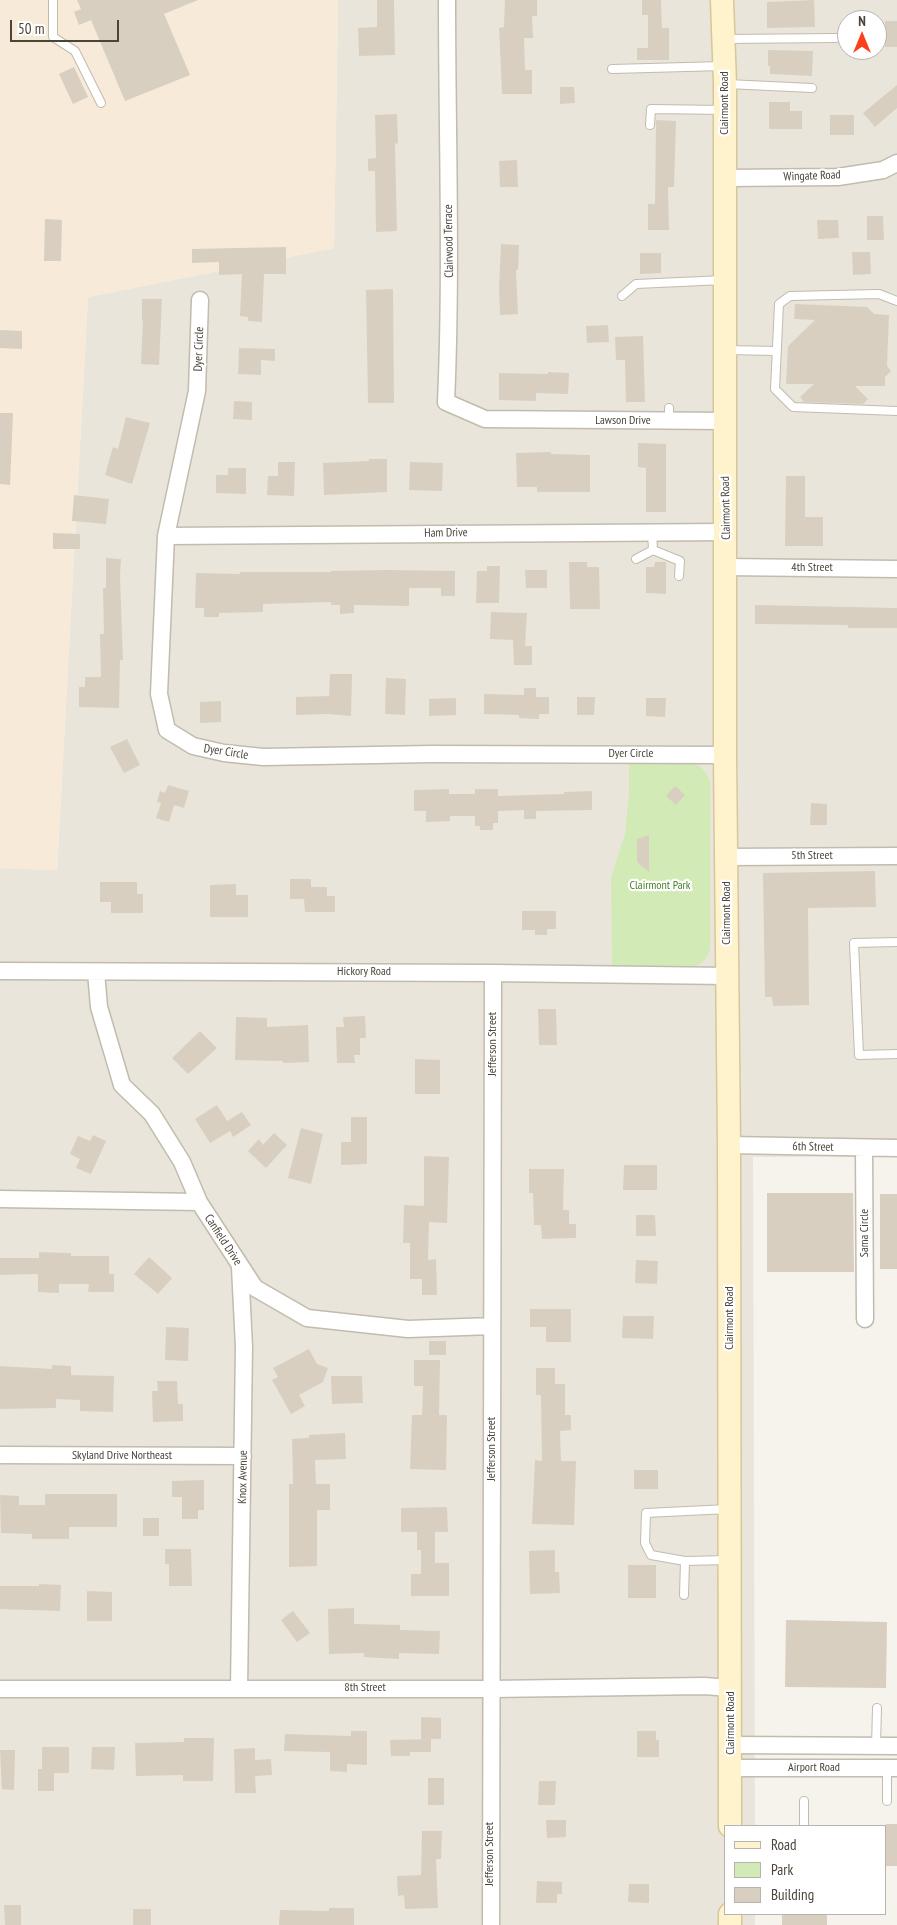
<!DOCTYPE html>
<html>
<head>
<meta charset="utf-8">
<style>
	body { margin:0 }
	#map { position:relative; width:897px; height:1925px; overflow:hidden; background:#f6f3ec; font-family:"PT Sans Narrow",sans-serif }
	canvas { display:block }
	.legend { position:absolute; left:724px; top:1825px; width:162px; height:90px; box-sizing:border-box; background:#fff; border:1px solid #b7b4b0; margin:0; padding:6px 9px; list-style:none; font-size:15px; color:#4b4439 }
	.legend li { display:flex; align-items:center; gap:10px; height:25px }
	.legend b { width:25px; border:1px solid #b7b4b0 }
	.north { position:absolute; left:837px; top:10px; width:50px; height:50px; box-sizing:border-box; background:#fff; border:1px solid #b7b4b0; border-radius:50%; rotate:0deg; font-size:14px; font-weight:700; line-height:20px; text-align:center; color:#4b4439 }
	.north::after { content:''; display:block; margin:auto; width:18px; height:22px; background:#fc3f1d; clip-path:polygon(50% 0,100% 100%,50% 72%,0 100%) }
	.scale { position:absolute; left:10px; top:20px; width:109px; height:22px; box-sizing:border-box; border:2px solid #4b4439; border-top:0; padding-left:6px; font-size:15px; line-height:18px; white-space:nowrap; color:#4b4439; -webkit-text-stroke:4px #fff; paint-order:stroke }
</style>
</head>
<body>
<div id="map">
<canvas width="897" height="1925"></canvas>
<ul class="legend">
<li><b style="height:6px;background:#fff3cd"></b>Road</li>
<li><b style="height:14px;background:#d2eab5"></b>Park</li>
<li><b style="height:14px;background:#d8cfc1"></b>Building</li>
</ul>
<div class="north">N</div>
<div class="scale">50 m</div>
</div>
<script>
const c = document.querySelector('canvas').getContext('2d');
c.lineJoin = 'round';
function fill(path, color) {
  c.fillStyle = color;
  c.fill(path, 'evenodd');
}
function strokePath(path, color, width, dash) {
  c.strokeStyle = color;
  c.lineWidth = width;
  c.lineCap = dash ? 'butt' : 'round';
  c.setLineDash(dash || []);
  c.stroke(path);
}
function write(font, color, halo, rows, align = 'center') {
  c.font = font + ' "PT Sans Narrow",sans-serif';
  c.lineWidth = 4.5;
  c.setLineDash([]);
  c.textBaseline = 'middle';
  c.strokeStyle = halo;
  c.fillStyle = color;
  for (const [text, x, y, turn = 0] of rows) {
    c.save();
    c.translate(x, y);
    c.rotate((+turn || 0) * Math.PI / 180);
    c.textAlign = isNaN(turn) ? turn : align;
    if (halo) c.strokeText(text, 0, 0);
    c.fillText(text, 0, 0);
    c.restore();
  }
}
const residential = new Path2D(`
	M338 0H897V1157H753L755 1826H726V1914H755V1925H0V868L57 870 88 297 334 248ZM847 20H877V50H847Z`);
const commercial = new Path2D(`
	M0 0H338L334 248 88 297 57 870 0 868Z`);
const green = new Path2D(`
	M629 763C641 763 688 761 697 765 705 769 708 775 710 783V949C707 963 697 967 684 968H612L611 878 625 834 629 793Z`);
const building = new Path2D(`
	M77 0H198L164 14 190 75 125 101 91 20 79 25 74 12 81 9Z
	M377 0H394L395 55 359 56 358 28 377 27Z
	M505 0H537V16H532L533 38H524L525 70H532V94H502L499 28 504 27Z
	M642 0H661L662 28H669V60H637V48H648V15H642Z
	M814 0 815 27 767 28V2Z
	M885 21H897V47H885Z
	M768 50 813 51 812 76 770 74V66H768Z
	M74 67 88 97 73 104 59 74Z
	M897 85V108L875 127 863 113Z
	M560 87H574L575 103 560 104Z
	M769 102H790V111H802V129H769Z
	M397 114 398 143 395 144 397 231 376 232 375 171H368V159L376 158 375 115Z
	M830 115H854V135H830Z
	M656 120 676 121 674 187H668L669 230H648V204H655Z
	M517 160 518 187H500L499 161Z
	M867 216H883L884 240H867Z
	M45 219 62 220 61 261H44Z
	M817 220H838L839 238 818 239Z
	M501 244 519 245 518 270H516L518 314 500 315 499 288Z
	M286 247V274H264L262 322 248 321V317L240 316 242 274 219 275V262L192 263V249Z
	M852 252H870L871 274 853 275Z
	M640 253H661V273L640 274Z
	M393 289 394 403H368L366 290Z
	M142 299H162L159 365 141 364 143 320H142Z
	M795 304 867 307 874 314 889 315 887 366 891 371 885 377V386H855L868 399 863 404 804 402 800 397 814 384H786L788 346 815 320 794 319Z
	M608 325 609 342 587 343 586 326Z
	M0 330 22 331V349L0 348Z
	M643 336 645 402H626L625 360H616L615 337Z
	M239 348 275 349V361L261 360V375L238 374Z
	M548 372 569 373 568 394 536 393V401L499 400V373L548 374Z
	M234 401 252 402V420L233 419Z
	M0 413H13L10 485 0 484Z
	M126 417 150 423 132 484 105 475 113 447 118 449Z
	M638 443 666 444V512H646V468L638 467Z
	M551 452V454L590 455V492H537V487H517L516 453Z
	M369 459H387V492L324 495 323 463 369 461Z
	M278 462H295L294 496 267 495 268 476H278Z
	M410 462 443 463 442 491 409 490Z
	M228 468H246V494L216 493V475H228Z
	M786 476H805V517H823V546H785Z
	M74 495 109 499 106 524 72 521Z
	M53 533 80 534V549H53Z
	M106 558 121 559 120 576 123 660H120L119 708 79 707V687H85V677H101L100 634H104L103 588H106Z
	M569 562H587V567H599L600 609H570Z
	M655 562H666V594L646 593V567H654Z
	M487 566H500L499 603H476L477 571H487Z
	M388 570 455 571V596H441V588H409V606L354 605V613L340 614V605H331V602L263 604V612L219 613V617H204V608H195L196 573 240 574V572H331V571Z
	M525 570H547V588H526Z
	M755 605 897 608V628H848V625L755 624Z
	M491 612 527 613 525 646H532V665H514L513 640 490 639Z
	M330 674H352L351 716 328 714 296 715V697L329 696Z
	M386 678 406 679 405 715 385 714Z
	M524 688H536V697H549V714H539V719L519 718V715L484 714V694L524 695Z
	M577 697H595L594 715H577Z
	M456 698V715L429 716V699Z
	M646 698H666L665 717 646 716Z
	M221 701V722L200 723V702Z
	M127 739 140 765 124 773 110 747Z
	M168 785 189 791 184 808 174 805 169 822 156 818 161 803 157 802 160 791 165 793Z
	M675 786 685 795 676 805 666 796Z
	M449 789V794H475V789H498V796L564 794V792L592 791V810L536 811V819H524V810L498 811V823H493V830H480V826H475V816H450V821L426 822V811H414V790Z
	M811 803 827 804V825H810Z
	M649 835V872L637 862V839Z
	M875 871 876 907 808 908 809 1005 773 1006 772 997H765L763 873Z
	M290 879H311V887H327V896H335V912H305L304 899H290Z
	M100 882H137V894H143V913H111V902H100Z
	M236 884V895H248V917H210V885Z
	M522 911H556V929H547V935H535V930H522Z
	M538 1009H556L557 1045H539Z
	M365 1016 366 1038H360V1055H354L355 1063H337L336 1027H344L343 1017Z
	M236 1017 267 1018V1027L308 1025 309 1062 283 1063V1061L235 1060Z
	M200 1031 217 1048 188 1074 172 1058Z
	M415 1059 440 1060V1094H415Z
	M217 1105 227 1121 242 1112 251 1125 233 1137 230 1131 210 1143 195 1119Z
	M351 1117H367V1164L341 1165V1142H351Z
	M301 1128 323 1134 311 1184 288 1178Z
	M274 1133 287 1145 266 1168 248 1151 259 1139 263 1145Z
	M93 1135 106 1141 91 1174 76 1168 80 1159 70 1154 78 1136 90 1141Z
	M424 1156 449 1157 447 1223 429 1222 428 1260 436 1259 437 1295H422V1279H410V1243H403L404 1205 424 1206Z
	M624 1165H657V1190H623Z
	M529 1169H564L563 1210H569V1224H576V1238L542 1239 541 1225H534L533 1193H529Z
	M767 1193H853L854 1272H767Z
	M880 1194H897V1269H880Z
	M636 1215H655L656 1236H636Z
	M39 1252 71 1253V1256H109V1274H114V1292H88L89 1284H59V1293L38 1292V1274L0 1275V1258H39Z
	M149 1257 172 1278 158 1294 134 1274Z
	M636 1260 658 1261 657 1284 635 1283Z
	M530 1309H571V1342H546V1327H530Z
	M623 1316H654L653 1339 622 1338Z
	M166 1327 189 1328 188 1361 165 1360Z
	M429 1341H446V1355H429Z
	M309 1349 317 1364 328 1368 323 1382 299 1395 305 1406 291 1414 272 1380 278 1377 273 1368Z
	M414 1360H440L439 1415H447L446 1470 410 1469 412 1415H422L423 1386H414Z
	M52 1365 71 1366V1375L114 1376 113 1412 80 1411V1400L56 1399V1408L0 1409V1366L52 1369Z
	M536 1368H555V1384H565V1415H571V1430L560 1431 561 1461H576L574 1525 532 1524 535 1460 542 1461 541 1395H536Z
	M331 1376H362L363 1403 332 1404Z
	M157 1381H177L178 1404H183V1421L153 1422 152 1391H158Z
	M345 1433 346 1459 315 1460 316 1484H330V1510H317V1566L289 1567V1484H293L292 1439 309 1438V1435Z
	M634 1470H658V1489H634Z
	M204 1480V1510H198V1519H182V1497H172V1481Z
	M45 1494H117V1527H69V1539H32V1534L1 1533 0 1495 19 1496V1505H45Z
	M447 1507 448 1532H435V1563H449V1596H411V1574H421V1550H417V1532H401V1508Z
	M143 1518H159V1536H143Z
	M165 1549H191L192 1586H169V1564H165Z
	M555 1550V1572H559L560 1593 530 1594 529 1551Z
	M628 1565H656V1598H628Z
	M39 1584 61 1585 60 1611 0 1609V1586H39Z
	M87 1591 112 1592V1621H87Z
	M354 1608V1624L400 1625V1630L440 1631 439 1654 399 1653V1659L364 1657V1653L329 1654 328 1609Z
	M293 1611 310 1633 297 1642 281 1620Z
	M786 1620 887 1622 886 1688 785 1687Z
	M421 1717 441 1718V1739H421Z
	M351 1731H367V1765L347 1764V1772L330 1771V1752L284 1751 285 1734 351 1736Z
	M637 1731H656V1740H659V1757H637Z
	M184 1738H214L213 1781H183V1775L136 1776 135 1743 184 1742Z
	M431 1739V1752H410V1756H391L390 1740Z
	M42 1747H69V1773H54V1791H38V1769H42Z
	M92 1747H115L114 1770 91 1769Z
	M255 1748V1760L271 1759 272 1775 255 1776 256 1793H235L234 1749Z
	M0 1750H15L14 1790 2 1789Z
	M428 1778H444V1805H428Z
	M539 1781H556L555 1805H538Z
	M546 1820H566V1837L547 1838Z
	M886 1824H897V1866H886Z
	M422 1831H442L441 1859H436L438 1908 405 1909 404 1895 398 1896 397 1876 421 1875Z
	M537 1881 562 1882V1894H557V1903H536Z
	M629 1884H649V1903L628 1902Z
	M4 1905H21V1925H5Z
	M329 1908H354V1925H279L280 1910 329 1911Z
	M133 1909H151V1925H133Z
	M782 1914H827V1925H782Z`);
const lane = new Path2D(`
	M53 0V37L75 51 101 103
	M726 39 836 38
	M612 69 723 66
	M727 84 812 88
	M650 125 651 109 724 110
	M622 296 636 284 724 280
	M897 301 879 294 790 296 779 304 775 389 793 407 897 411
	M727 350 776 351
	M669 421V408
	M653 550 680 561 679 576
	M636 559 653 550 652 532
	M897 942 854 943 859 1055 897 1054
	M685 1561 651 1555 645 1543 646 1513 728 1509
	M684 1595 685 1561 728 1560
	M876 1746 877 1708
	M804 1801V1826
	M887 1801V1768`);
const street = new Path2D(`
	M447 0C447 134 452 268 446 402L485 419 725 421
	M725 178 838 177 883 170 897 163
	M200 300 197 391 166 536 159 694 167 730 193 746 224 753 263 757 431 754 725 755
	M166 536 726 532
	M726 567 897 569
	M726 857 897 856
	M0 971 493 973 727 976
	M96 972 99 1007 122 1085 152 1114 182 1162 199 1202 255 1288 307 1318 408 1329 492 1326
	M729 1145 897 1148
	M864 1148 865 1319
	M0 1199 199 1202
	M0 1455 243 1456
	M239 1688 244 1347 240 1267
	M0 1689H491L704 1686 730 1688
	M731 1745 897 1746
	M730 1768H897
	M491 1925 493 973`);
const secondary = new Path2D(`
	M722 0 725 84V755L729 1145 730 1826
	M730 1914V1925`);
const streetNames = [
	["Clairmont Road",725,103,-90],
	["Wingate Road",812,176,-2],
	["Clairwood Terrace",449,241,-91],
	["Dyer Circle",199,349,-88],
	["Lawson Drive",623,421],
	["Clairmont Road",726,508,-91],
	["Ham Drive",446,533,-1],
	["4th Street",812,568],
	["Dyer Circle",226,752,9],
	["Dyer Circle",631,754],
	["5th Street",812,856],
	["Clairmont Road",727,913,-90],
	["Hickory Road",364,972],
	["Jefferson Street",493,1044,-90],
	["6th Street",813,1147,1],
	["Sama Circle",865,1233,-90],
	["Canfield Drive",223,1240,57],
	["Clairmont Road",730,1318,-90],
	["Jefferson Street",492,1449,-90],
	["Skyland Drive Northeast",122,1456],
	["Knox Avenue",243,1477,-89],
	["8th Street",365,1688],
	["Clairmont Road",731,1723,-90],
	["Airport Road",814,1768],
	["Jefferson Street",490,1854,-90]
];
const parkNames = [
	["Clairmont Park",660,886]
];
fill(residential, '#eae5da');
fill(commercial, '#f7ead8');
fill(green, '#d2eab5');
fill(building, '#d8cfc1');
strokePath(lane, '#c2bbae', 10);
strokePath(street, '#c2bbae', 19);
strokePath(secondary, '#d6c79b', 25);
strokePath(lane, '#fff', 8);
strokePath(street, '#fff', 16);
strokePath(secondary, '#fff3cd', 22);
write('12px', '#4b4439', '#fff', streetNames);
write('12px', '#4a7f2a', '#fff', parkNames);
</script>
</body>
</html>
